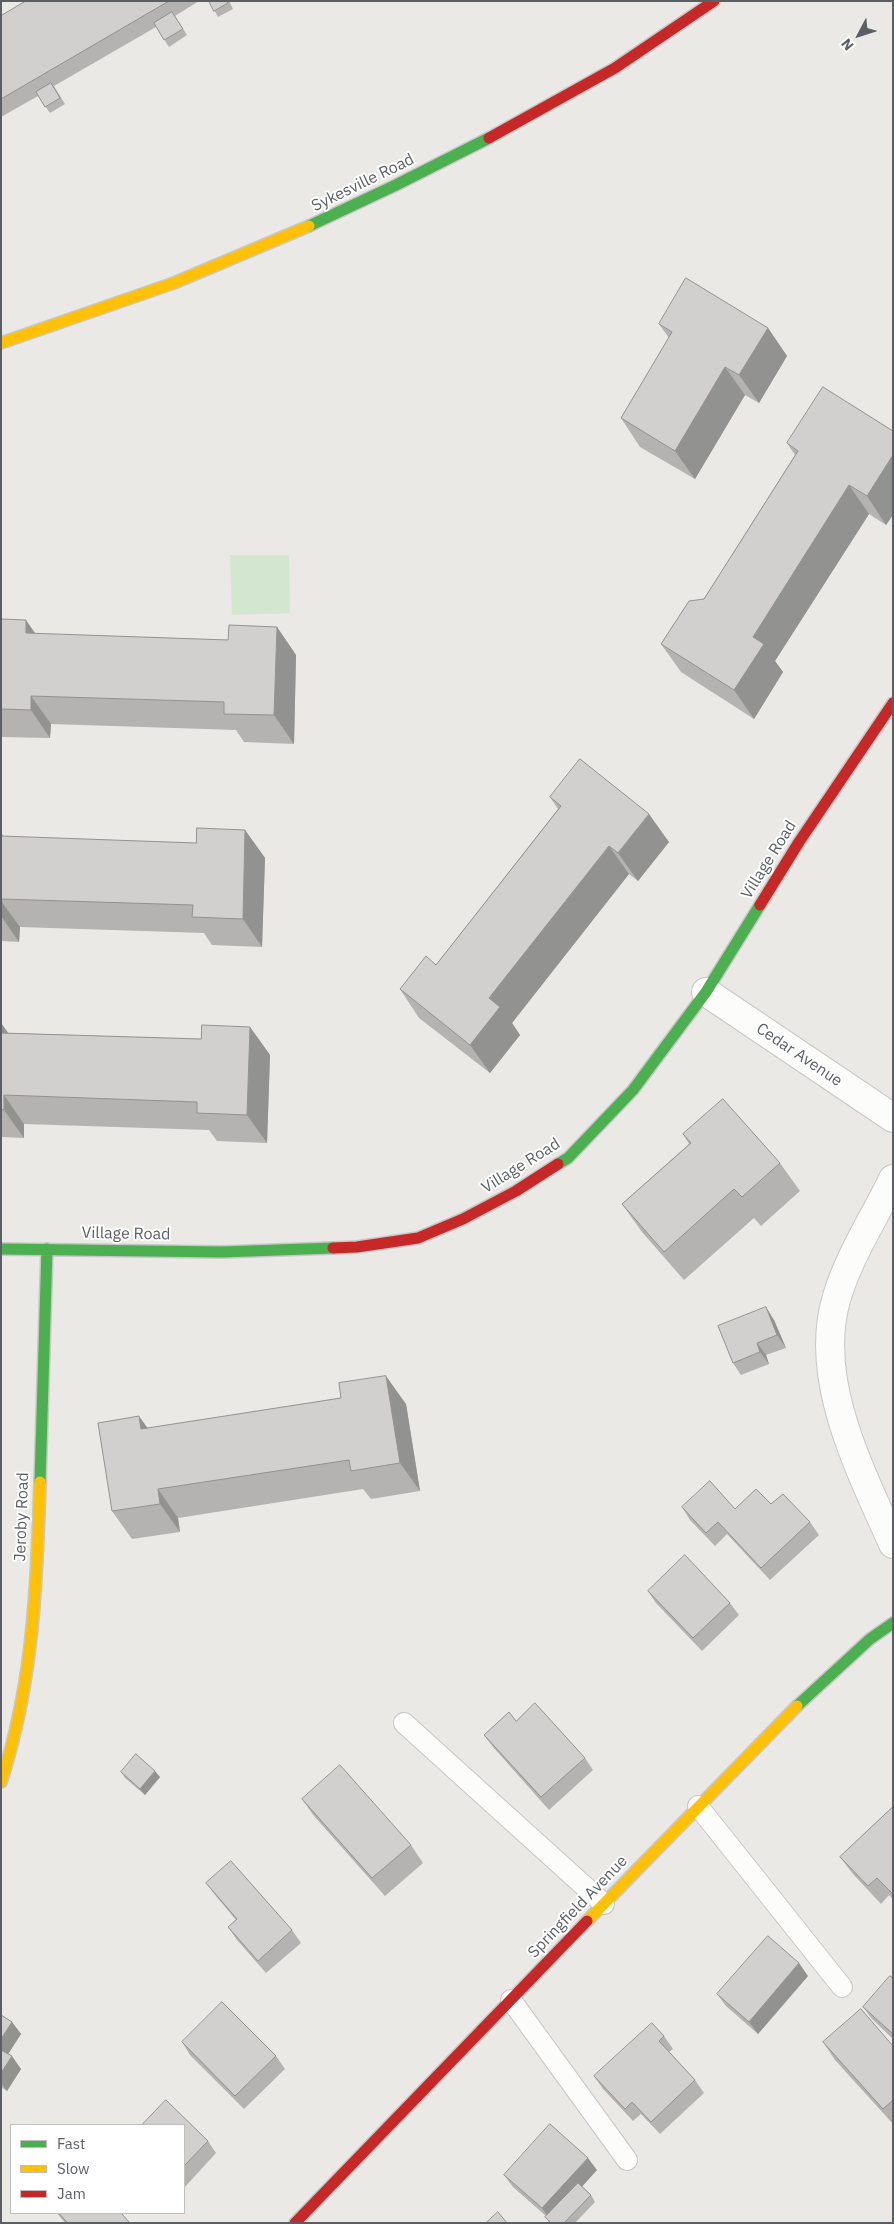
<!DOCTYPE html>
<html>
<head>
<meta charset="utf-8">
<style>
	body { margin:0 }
	#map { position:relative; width:894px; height:2224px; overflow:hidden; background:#eae9e5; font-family:"IBM Plex Sans",sans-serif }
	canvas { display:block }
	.frame { position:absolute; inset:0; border:2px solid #5b5f63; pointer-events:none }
	.legend { position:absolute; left:10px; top:2124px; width:175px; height:90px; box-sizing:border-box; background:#fff; border:1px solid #bdbfc1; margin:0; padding:6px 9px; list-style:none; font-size:15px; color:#5b5f63 }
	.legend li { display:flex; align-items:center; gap:10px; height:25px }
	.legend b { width:25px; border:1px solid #bdbfc1 }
	.north { position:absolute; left:834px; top:10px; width:50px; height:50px; -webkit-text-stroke:4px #fff; paint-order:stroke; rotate:230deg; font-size:14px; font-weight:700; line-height:20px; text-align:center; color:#5b5f63 }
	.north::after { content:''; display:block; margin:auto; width:18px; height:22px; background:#5b5f63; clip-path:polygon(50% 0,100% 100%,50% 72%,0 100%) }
</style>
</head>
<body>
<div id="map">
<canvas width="894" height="2224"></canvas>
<div class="frame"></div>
<ul class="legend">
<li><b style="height:6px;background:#4caf50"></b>Fast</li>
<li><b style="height:6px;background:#ffc107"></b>Slow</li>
<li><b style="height:6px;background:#c62828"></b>Jam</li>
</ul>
<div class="north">N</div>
</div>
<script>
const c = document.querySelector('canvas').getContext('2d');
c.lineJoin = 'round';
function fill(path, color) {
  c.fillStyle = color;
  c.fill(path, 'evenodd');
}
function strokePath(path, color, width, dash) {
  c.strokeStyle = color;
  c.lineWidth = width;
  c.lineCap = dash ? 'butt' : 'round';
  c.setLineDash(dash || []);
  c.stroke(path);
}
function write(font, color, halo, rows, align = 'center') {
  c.font = font + ' "IBM Plex Sans",sans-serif';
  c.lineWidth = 4;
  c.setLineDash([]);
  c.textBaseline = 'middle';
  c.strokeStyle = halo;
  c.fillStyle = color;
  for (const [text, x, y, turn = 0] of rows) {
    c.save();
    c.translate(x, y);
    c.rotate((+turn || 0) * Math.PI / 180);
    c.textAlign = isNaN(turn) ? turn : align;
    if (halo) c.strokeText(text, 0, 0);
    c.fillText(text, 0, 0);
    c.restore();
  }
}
const green = new Path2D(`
	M230 555H289L290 613 232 615Z`);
const lane = new Path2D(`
	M404 1723 604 1904
	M698 1806 842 1987
	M511 2000 627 2160`);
const street = new Path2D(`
	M706 992 893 1118
	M893 1179C874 1219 848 1257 836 1300 813 1381 861 1471 893 1544`);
const fast = new Path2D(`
	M309 226 396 185 489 138
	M558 1164 568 1158 633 1090 706 992 760 905
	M1 1249 222 1252 333 1248
	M40 1482 47 1249
	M797 1706 870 1639 893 1623`);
const slow = new Path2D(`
	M1 343 174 283 309 226
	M1 1782C33 1685 37 1584 40 1482
	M587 1921 797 1706`);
const jam = new Path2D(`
	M489 138 615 68 714 1
	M760 905 799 842 893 703
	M333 1248 357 1247 418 1238 463 1219 516 1191 558 1164
	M295 2223 587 1921`);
const wall = new Path2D(`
	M26 1H199L175 16 187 35 169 47 156 27 54 86 65 104 50 113 38 96 1 117V16Z
	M209 1H229L233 9 218 17Z
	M659 324 768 328 787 356 759 403 745 395 695 479 640 447 621 418 669 338Z
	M893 431V515L886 525 869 514 775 661 783 672 754 719 681 672 661 644 704 599 795 455 787 443Z
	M1 619 35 634 228 640 277 627 296 655 294 744 244 742 236 730 51 724 50 738 1 737Z
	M550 797 669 842 638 881 629 874 512 1023 520 1035 490 1073 419 1018 400 989 436 965 558 809Z
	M245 830 265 858 262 947 212 945 204 933 20 927 19 942 1 941V832L4 837 196 843Z
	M1 1023 8 1033 201 1039 250 1027 270 1055 267 1143 217 1141 209 1130 24 1124V1138L1 1137Z
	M683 1134 780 1163 800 1191 761 1226 754 1218 684 1280 642 1232 622 1204 689 1144Z
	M774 1320 786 1348 766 1355 769 1364 741 1375 733 1363Z
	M406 1404 420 1491 371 1499 363 1489 178 1518 180 1532 132 1539 112 1511 148 1428Z
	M771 1504 810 1522 819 1535 770 1580 727 1534 715 1546 690 1520 682 1507 735 1509Z
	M648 1591 730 1603 739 1615 702 1651 656 1603Z
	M516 1721 585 1758 593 1770 549 1810 493 1747 484 1735Z
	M121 1772 160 1777 145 1795 125 1778Z
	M302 1799 411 1845 423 1863 385 1896 314 1816Z
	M893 1807V1899L889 1895 881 1904 853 1874 840 1857Z
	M206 1883 292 1930 301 1943 266 1973 237 1940 228 1927 236 1920 215 1895Z
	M808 1976 758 2034 726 2006 717 1994Z
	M893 1978V2039L872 2019 863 2007Z
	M1 2015 12 2022 21 2034 8 2054 21 2069 7 2091 1 2087Z
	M664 2036 673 2049 669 2052 695 2080 704 2093 660 2134 641 2114 633 2121 603 2089 594 2076Z
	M182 2042 276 2056 285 2069 244 2109 190 2055Z
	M823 2042 893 2046V2124L835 2060Z
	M184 2125 208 2141 216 2153 184 2188Z
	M597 2170 582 2186 591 2195 595 2202 575 2223H549L546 2216 513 2187 504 2175Z
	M57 2213H121L130 2223H65Z`);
const shadedWall = new Path2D(`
	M768 328 787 356 759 403 739 375Z
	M725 367 745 395 695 479 675 451Z
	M893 455V515L886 525 867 496Z
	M849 485 869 514 775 661 783 672 754 719 734 690 753 637Z
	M26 620 46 649 26 633Z
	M277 627 296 655 294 744 274 715Z
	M31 696 51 724 50 738 31 710Z
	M649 814 669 842 638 881 618 853Z
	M245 830 265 858 262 947 243 919Z
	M609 846 629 874 512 1023 520 1035 490 1073 470 1045 489 998Z
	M1 901 20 927 19 942 1 916Z
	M1 1023 19 1048 1 1036Z
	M250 1027 270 1055 267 1143 247 1115Z
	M4 1095 24 1124V1138L4 1110Z
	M766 1307 774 1320 786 1348 777 1335Z
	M757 1343 766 1355 769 1364 760 1352Z
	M386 1376 406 1404 420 1491 400 1463Z
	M139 1416 159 1444 141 1429Z
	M158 1489 178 1518 180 1532 160 1504Z
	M155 1771 160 1777 145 1795 140 1789Z
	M799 1963 808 1976 758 2034 749 2022Z
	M12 2022 21 2034 5 2059 1 2054V2039Z
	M12 2056 21 2069 7 2091 1 2083V2073Z
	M588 2158 597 2170 551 2221 542 2208Z`);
const building = new Path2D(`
	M26 1H169L1 99V16Z
	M209 1H227L228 3 214 11Z
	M172 12 183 29 164 40 154 23Z
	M51 83 60 98 45 107 36 92Z
	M686 278 768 328 739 375 725 367 675 451 621 418 672 332 659 324Z
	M823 387 893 431V455L867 496 849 485 753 637 764 644 734 690 661 644 689 601 704 599 798 451 787 443Z
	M1 619 26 620V633L228 640 229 625 277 627 274 715 224 714V702L31 696V710L1 709Z
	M580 759 649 814 618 853 609 846 489 998 500 1007 470 1045 400 989 426 956 436 965 561 806 550 797Z
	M197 828 245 830 243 919 192 917 193 905 1 899V836L196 843Z
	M202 1025 250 1027 247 1115 197 1113V1102L4 1095V1110L1 1109V1033L201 1039Z
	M723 1099 780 1163 742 1197 734 1189 664 1252 622 1204 691 1143 683 1134Z
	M766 1307 777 1335 757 1343 760 1352 733 1363 718 1326Z
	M386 1376 400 1463 351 1471 349 1460 158 1489 160 1504 112 1511 98 1423 139 1416 141 1429 341 1398 339 1383Z
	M710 1481 735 1509 756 1489 771 1504 783 1494 810 1522 761 1568 718 1522 706 1533 682 1507Z
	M685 1555 730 1603 693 1638 648 1591Z
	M535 1703 585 1758 541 1797 484 1735 509 1712 516 1721Z
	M136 1754 155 1771 140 1789 121 1772Z
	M340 1765 411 1845 372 1878 302 1799Z
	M893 1807V1894L877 1878 868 1886 840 1857Z
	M231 1861 292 1930 258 1961 228 1927 237 1919 206 1883Z
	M768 1936 799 1963 749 2022 717 1994Z
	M890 1976 893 1978V2032L892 2033 863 2007Z
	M222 2002 276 2056 235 2096 182 2042Z
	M861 2009 893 2046V2100L883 2109 823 2042Z
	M1 2015 12 2022 1 2039Z
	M652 2023 664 2036 659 2041 695 2080 651 2122 632 2102 625 2109 594 2076Z
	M1 2050 12 2056 1 2073Z
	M166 2100 208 2141 184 2166V2125H142Z
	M550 2124 588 2158 542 2208 504 2175Z
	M578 2183 591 2195 564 2223H551L545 2217Z
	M498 2212 507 2223H486Z
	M59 2213H121L130 2223H68Z`);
const streetNames = [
	["Sykesville Road",363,183,-26],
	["Village Road",769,860,-58],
	["Cedar Avenue",799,1055,34],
	["Village Road",521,1166,-32],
	["Village Road",126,1234,1],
	["Jeroby Road",22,1517,-88],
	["Springfield Avenue",578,1907,-46]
];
fill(green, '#d3e6d0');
strokePath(lane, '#c7c7c7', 22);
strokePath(street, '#c7c7c7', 30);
strokePath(fast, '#c7c7c7', 14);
strokePath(slow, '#c7c7c7', 14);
strokePath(jam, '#c7c7c7', 14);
strokePath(lane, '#fcfcfb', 20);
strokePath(street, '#fcfcfb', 28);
strokePath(fast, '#4caf50', 11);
strokePath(slow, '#ffc107', 11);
strokePath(jam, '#c62828', 11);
fill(wall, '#b4b3b1');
fill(shadedWall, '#929290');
fill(building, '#d1d0ce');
strokePath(building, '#929290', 1);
write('16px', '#5b5f63', '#fff', streetNames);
</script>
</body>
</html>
